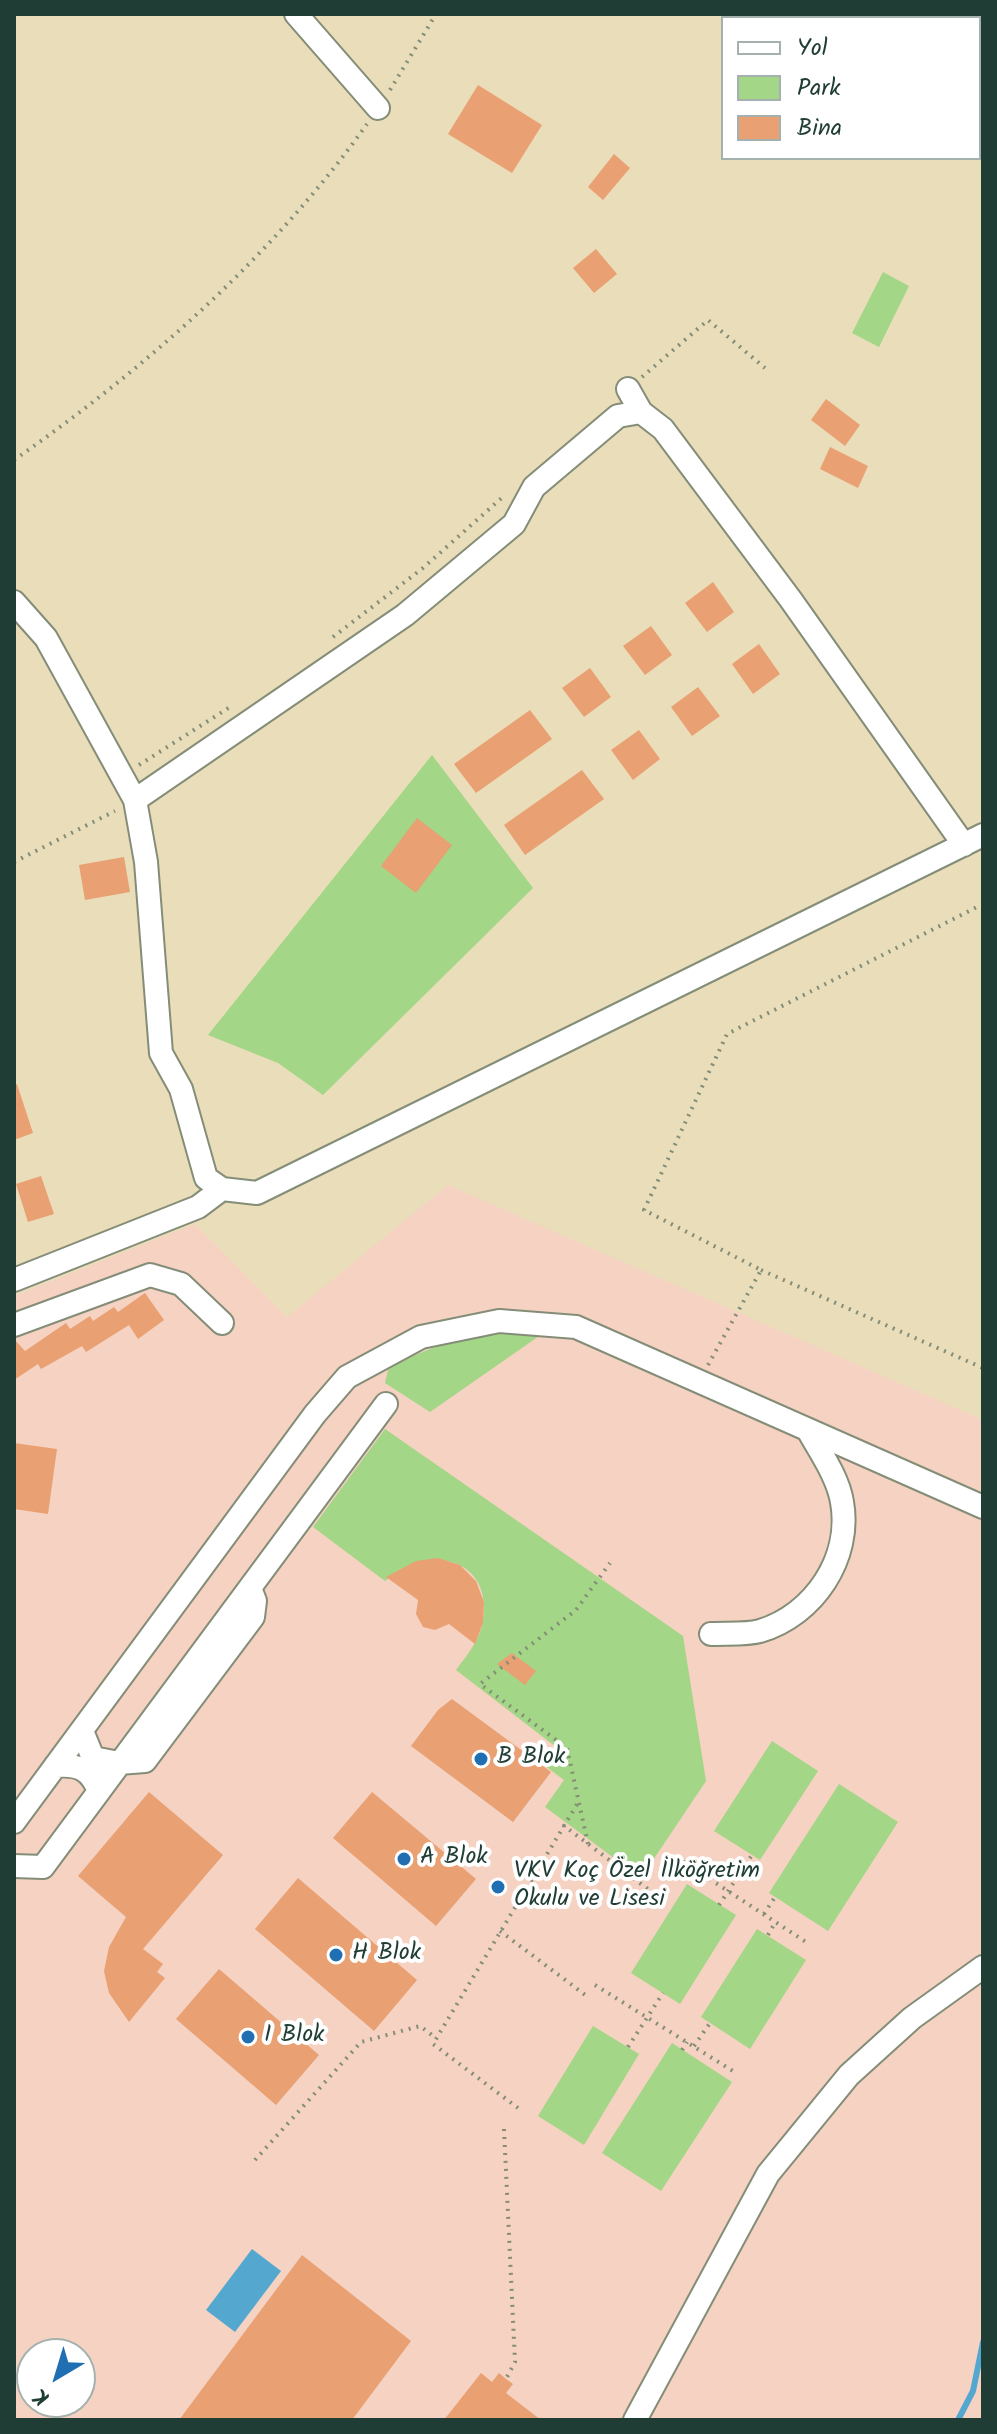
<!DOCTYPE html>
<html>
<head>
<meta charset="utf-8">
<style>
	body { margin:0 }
	#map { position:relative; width:997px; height:2434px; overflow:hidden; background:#eaddba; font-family:Kalam,sans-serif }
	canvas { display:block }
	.frame { position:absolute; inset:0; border:16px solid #1f3d34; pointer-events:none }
	.legend { position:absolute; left:721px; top:16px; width:260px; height:144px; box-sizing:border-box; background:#fff; border:2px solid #a5b1ae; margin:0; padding:10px 14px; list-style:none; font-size:24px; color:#1f3d34 }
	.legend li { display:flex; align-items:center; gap:16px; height:40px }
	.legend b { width:40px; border:2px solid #a5b1ae }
	.north { position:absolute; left:16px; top:2338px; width:80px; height:80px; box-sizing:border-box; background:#fff; border:2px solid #a5b1ae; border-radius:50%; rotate:218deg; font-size:22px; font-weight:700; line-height:32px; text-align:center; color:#1f3d34 }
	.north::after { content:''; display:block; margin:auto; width:28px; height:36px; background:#1f6fb2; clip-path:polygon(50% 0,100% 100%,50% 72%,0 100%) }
</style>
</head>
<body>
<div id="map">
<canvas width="997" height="2434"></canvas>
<div class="frame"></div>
<ul class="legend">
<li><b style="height:10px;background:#fff"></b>Yol</li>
<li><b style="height:22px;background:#a3d686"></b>Park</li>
<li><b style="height:22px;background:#e9a072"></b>Bina</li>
</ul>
<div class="north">K</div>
</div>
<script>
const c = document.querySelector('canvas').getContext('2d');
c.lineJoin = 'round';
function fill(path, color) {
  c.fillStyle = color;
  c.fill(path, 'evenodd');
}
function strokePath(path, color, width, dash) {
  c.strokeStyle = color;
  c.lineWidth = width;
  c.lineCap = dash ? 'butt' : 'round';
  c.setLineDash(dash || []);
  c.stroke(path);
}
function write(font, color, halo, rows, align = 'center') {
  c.font = font + ' Kalam,sans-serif';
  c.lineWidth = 8;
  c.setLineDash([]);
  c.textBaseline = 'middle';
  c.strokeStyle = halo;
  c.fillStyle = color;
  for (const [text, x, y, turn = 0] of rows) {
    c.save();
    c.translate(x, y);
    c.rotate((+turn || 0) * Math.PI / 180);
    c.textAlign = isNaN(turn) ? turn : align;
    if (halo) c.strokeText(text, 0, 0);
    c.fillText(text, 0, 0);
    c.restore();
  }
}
const built = new Path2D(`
	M448 1185 983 1420V2420H14V1296L195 1224 287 1317ZM32 2354H80V2402H32Z`);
const green = new Path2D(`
	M883 272 909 286 879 347 852 333Z
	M432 755 533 888 323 1095 278 1063 208 1035Z
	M520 1332 542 1334 430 1412 385 1383 388 1370C428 1344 474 1335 520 1332Z
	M385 1429 683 1636 706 1781 641 1878 545 1807 564 1780 544 1765 556 1747 456 1670C467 1655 480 1640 483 1621 493 1557 427 1543 385 1581L313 1527Z
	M772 1741 818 1771 760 1860 714 1831Z
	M839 1784 898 1822 828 1931 769 1893Z
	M687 1884 736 1915 680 2004 631 1973Z
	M757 1929 806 1960 750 2049 701 2017Z
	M593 2026 639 2054 584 2145 538 2116Z
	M672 2043 732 2082 661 2191 602 2153Z`);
const water = new Path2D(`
	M252 2249 281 2271 235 2332 206 2310Z`);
const stream = new Path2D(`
	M958 2420 973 2391 983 2342`);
const building = new Path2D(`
	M478 85 542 125 512 173 448 134Z
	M614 154 630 168 603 200 588 187Z
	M596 249 617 274 594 293 573 268Z
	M826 399 860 425 845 446 811 420Z
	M830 447 868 466 858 488 820 469Z
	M713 582 734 612 707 632 685 603Z
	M651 626 672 655 645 675 623 646Z
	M759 644 780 674 753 694 732 664Z
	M590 668 611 697 584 717 562 688Z
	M698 687 720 716 692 736 671 707Z
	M530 710 552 739 476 793 454 764Z
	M639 730 660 759 633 780 611 750Z
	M582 770 604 799 525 855 504 825Z
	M417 818 452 845 416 893 381 866Z
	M124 857 130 892 85 900 79 865Z
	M17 1084 33 1133 14 1140V1085Z
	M41 1176 54 1214 28 1222 16 1184Z
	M145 1293 164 1320 138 1339 129 1325 86 1352 82 1346 41 1369 38 1364 14 1380V1339L25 1351 66 1323 70 1329 90 1316 93 1321 114 1307 118 1312Z
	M14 1443 57 1449 48 1514 14 1509Z
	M438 1558 460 1565 476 1581 484 1602 483 1623 475 1644 449 1624 435 1630 423 1627 416 1614 418 1600 386 1577 416 1561Z
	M512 1653 536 1671 525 1685 497 1664Z
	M452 1699 551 1772 513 1822 411 1746 438 1710Z
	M149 1792 223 1855 143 1949 163 1964 157 1972 165 1978 129 2022 109 1993 104 1971 109 1947 126 1917 78 1876Z
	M372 1792 476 1879 436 1926 333 1838Z
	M298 1878 417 1980 374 2031 255 1929Z
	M219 1969 319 2055 276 2105 176 2019Z
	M302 2255 411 2341 352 2420H179Z
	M481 2373 492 2382 499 2373 506 2379 513 2384 506 2393 541 2420H444Z`);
const path = new Path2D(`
	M390 90 436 14
	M642 377 708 320 765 368
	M14 460C146 368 273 256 367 124
	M333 637 423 568 505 495
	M139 765 230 707
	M14 862 115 811
	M761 1270 983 1368
	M708 1365 761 1270 644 1210 727 1034 977 907 983 908
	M563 1825 653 1893
	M588 1844 567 1748 480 1684 576 1610 610 1563
	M676 1857 809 1944
	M719 1905 752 1855
	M764 1914 775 1897
	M500 1931 588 1997
	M768 1935 776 1921
	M595 1985 733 2071
	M694 2046 710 2023
	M628 2047 663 1993
	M682 2050 687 2042
	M518 2108 433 2044 579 1801
	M504 2129 515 2362 506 2379
	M255 2160 361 2042 420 2026 436 2038`);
const minor = new Path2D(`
	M296 14 378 108
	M628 389 641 412
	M14 602 46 638 135 800 146 862 161 1053 181 1089 206 1178 222 1189
	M135 800 405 615 514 524 534 487 618 416 641 412 663 429 791 600 964 845
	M14 1280 198 1207 222 1189 257 1193 983 835
	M14 1325 150 1275 181 1284 222 1323
	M711 1634C726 1633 746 1635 760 1631 814 1615 852 1558 842 1502 838 1477 820 1452 808 1430
	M82 1731 93 1758 119 1763 145 1761 253 1617 255 1601 250 1588
	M55 1766C79 1764 90 1769 99 1791
	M14 1822 315 1414 347 1377 421 1337 499 1321 576 1327 983 1507
	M14 1866 43 1867 386 1404
	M635 2420 768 2174 849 2075 912 2018 983 1967`);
const markers = [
	[481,1759,8,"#1f6fb2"],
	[404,1859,8,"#1f6fb2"],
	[498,1887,8,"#1f6fb2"],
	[336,1955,8,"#1f6fb2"],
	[248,2037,8,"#1f6fb2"]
];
const poiNames = [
	["B Blok",497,1759],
	["A Blok",420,1859],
	["VKV Koç Özel İlköğretim",514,1873],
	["Okulu ve Lisesi",514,1901],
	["H Blok",352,1955],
	["I Blok",264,2037]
];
fill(built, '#f5d2c2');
fill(green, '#a3d686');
fill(water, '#54a8d0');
strokePath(stream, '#54a8d0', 6);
fill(building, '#e9a072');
strokePath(minor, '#848d77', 26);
strokePath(path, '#848d77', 4, [2, 6]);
strokePath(minor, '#fff', 22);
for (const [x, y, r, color] of markers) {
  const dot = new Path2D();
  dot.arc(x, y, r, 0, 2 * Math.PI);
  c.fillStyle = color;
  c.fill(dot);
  strokePath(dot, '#fff', 3);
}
write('24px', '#1f3d34', '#fff', poiNames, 'left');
</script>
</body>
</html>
